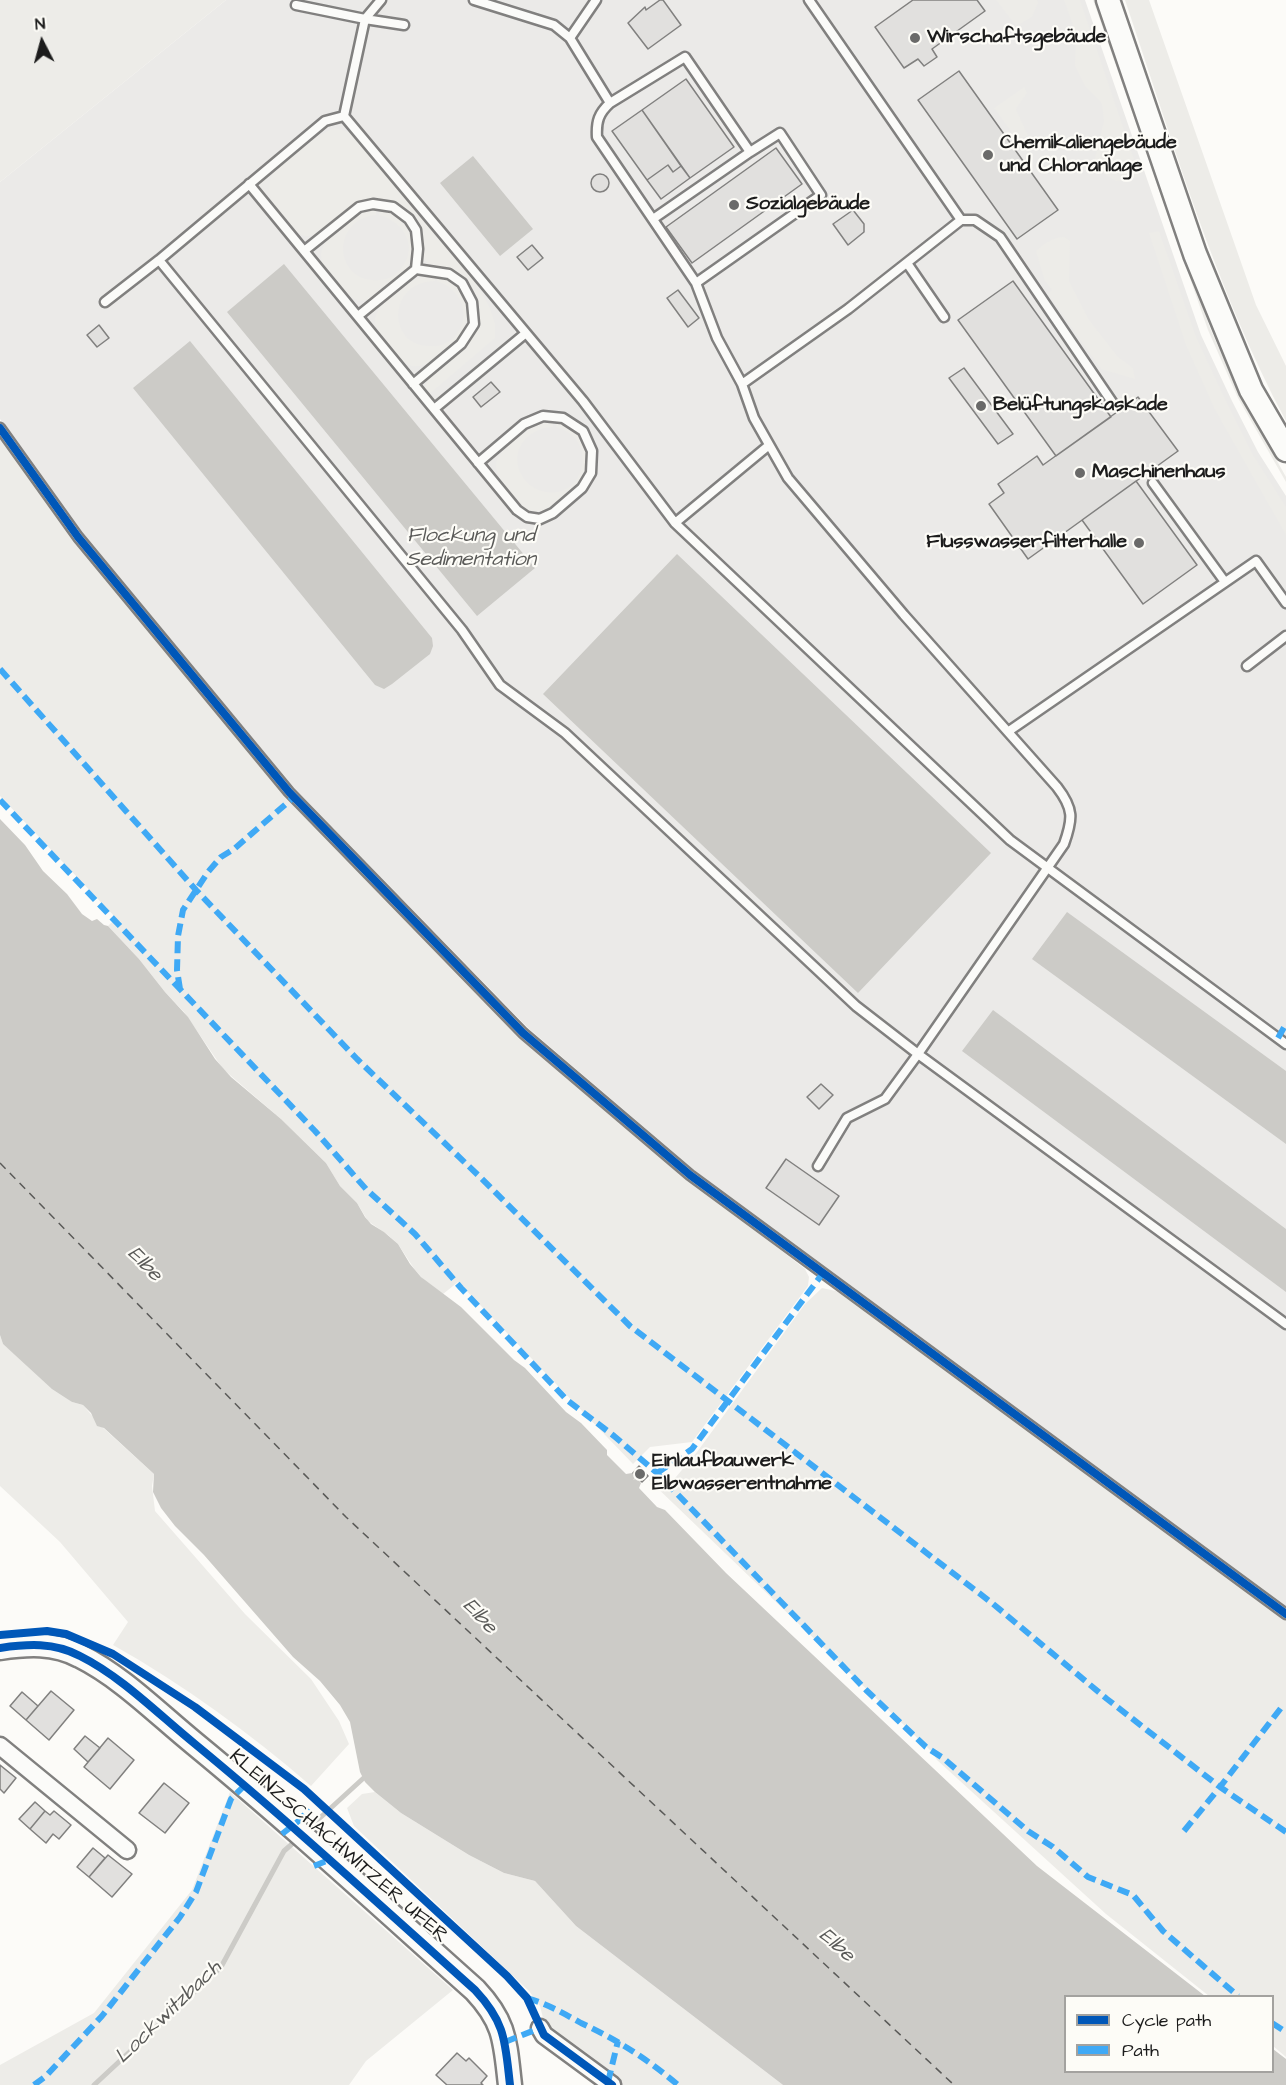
<!DOCTYPE html>
<html>
<head>
<meta charset="utf-8">
<style>
	body { margin:0 }
	#map { position:relative; width:1286px; height:2085px; overflow:hidden; background:#fcfbf8; font-family:"Architects Daughter",sans-serif }
	canvas { display:block }
	.legend { position:absolute; left:1064px; top:1995px; width:210px; height:78px; box-sizing:border-box; background:#fdfcf7; border:2px solid #a3a29f; margin:0; padding:8px 10px; list-style:none; font-size:18px; color:#1c1c1c }
	.legend li { display:flex; align-items:center; gap:12px; height:30px }
	.legend b { width:30px; border:2px solid #a3a29f }
	.north { position:absolute; left:12px; top:12px; width:60px; height:60px; -webkit-text-stroke:4px #fdfcf7; paint-order:stroke; rotate:354deg; font-size:16px; font-weight:700; line-height:24px; text-align:center; color:#1c1c1c }
	.north::after { content:''; display:block; margin:auto; width:21px; height:27px; background:#1c1c1c; clip-path:polygon(50% 0,100% 100%,50% 72%,0 100%) }
</style>
</head>
<body>
<div id="map">
<canvas width="1286" height="2085"></canvas>
<ul class="legend">
<li><b style="height:8px;background:#0057b8"></b>Cycle path</li>
<li><b style="height:8px;background:#3fa9f5"></b>Path</li>
</ul>
<div class="north">N</div>
</div>
<script>
const c = document.querySelector('canvas').getContext('2d');
c.lineJoin = 'round';
function fill(path, color) {
  c.fillStyle = color;
  c.fill(path, 'evenodd');
}
function strokePath(path, color, width, dash) {
  c.strokeStyle = color;
  c.lineWidth = width;
  c.lineCap = dash ? 'butt' : 'round';
  c.setLineDash(dash || []);
  c.stroke(path);
}
function write(font, color, halo, rows, align = 'center') {
  c.font = font + ' "Architects Daughter",sans-serif';
  c.lineWidth = 4.5;
  c.setLineDash([]);
  c.textBaseline = 'middle';
  c.strokeStyle = halo;
  c.fillStyle = color;
  for (const [text, x, y, turn = 0] of rows) {
    c.save();
    c.translate(x, y);
    c.rotate((+turn || 0) * Math.PI / 180);
    c.textAlign = isNaN(turn) ? turn : align;
    if (halo) c.strokeText(text, 0, 0);
    c.fillText(text, 0, 0);
    c.restore();
  }
}
const built = new Path2D(`
	M226 0H1085L1201 335 1232 401 1258 452 1286 496V1609L828 1271 699 1174 528 1028 296 790 84 536 0 419V182Z`);
const green = new Path2D(`
	M0 0H226L0 182Z
	M996 0H1037L1038 3 1032 17 1016 26Z
	M1064 0H1080L1140 177 1116 181 1101 172 1095 158 1104 121 1102 104 1085 86 1075 66 1076 34Z
	M1093 0H1097L1210 328 1240 395 1286 477V482L1238 398 1208 330Z
	M1125 0H1149L1256 305 1286 366V421C1215 288 1173 142 1125 0Z
	M1024 87 1027 93 1016 109 1028 136 1017 140 994 108Z
	M335 128 349 132 364 143 474 280 489 306 495 324V338L432 392H427L425 388C436 354 478 359 479 311 479 303 475 292 470 285 466 281 461 275 457 272 446 266 431 268 423 259 425 242 421 224 409 212 402 206 394 202 385 200 344 191 333 239 305 236 294 234 288 223 282 215 279 212 275 208 273 205 268 196 268 177 275 170 281 163 289 158 296 152 309 142 320 134 335 128Z
	M376 209V215C329 220 335 284 379 280 388 280 397 275 402 267 419 245 402 221 379 215L380 209C405 216 424 244 406 269 401 276 393 282 386 287 377 295 367 305 354 299 346 295 340 286 335 280 329 273 321 266 321 256 320 242 346 219 359 213 364 211 370 210 376 209Z
	M1159 231 1196 337 1227 403 1253 455 1286 507V535L1214 408 1186 345 1149 233Z
	M1064 237 1070 241 1069 281 1089 320 1118 357 1133 368 1135 379 1101 369 1048 294 1052 290 1045 281 1036 251C1045 243 1052 238 1064 237Z
	M423 276H435V281C387 282 387 346 430 346 440 347 449 343 455 336 473 316 461 289 437 281L438 276C508 299 438 377 409 365 401 362 395 351 390 345 384 338 376 331 375 322 374 304 408 281 423 276Z
	M543 421H553V427C528 428 509 450 521 474 526 483 533 489 542 491 584 503 601 439 556 427L557 421C581 430 598 455 582 480 577 486 571 491 565 496 552 507 545 513 528 512 521 505 515 498 509 490 492 470 491 460 511 443 522 434 531 426 543 421Z
	M0 434 74 539 285 794 519 1036 687 1177 805 1269 809 1277 808 1286 692 1442 650 1447 633 1464 458 1282 443 1294 425 1281 415 1270 398 1244 388 1235 368 1221 357 1203 340 1186 326 1163 281 1119 223 1069 184 1012 165 992 139 959 108 926 116 918 0 796Z
	M822 1288 836 1291 849 1298 1286 1620V2057L1273 2046 1272 1996H1209L1106 1914 937 1760 932 1752 649 1480 651 1477 665 1490 697 1452 805 1304Z
	M0 1335 3 1344 72 1402 83 1405 100 1425 154 1474 152 1486 155 1511 245 1614 311 1679 339 1721 349 1744 311 1786C250 1733 184 1685 113 1645L128 1622 60 1542 0 1486Z
	M230 1792 453 1990 366 2061 349 2085H0V2065L94 2013 192 1890Z
	M375 1792 401 1813 469 1855 504 1873 535 1881 576 1926 783 2085H623L546 2030 540 2006 529 1991 354 1826 347 1808 362 1794Z`);
const water = new Path2D(`
	M473 156 533 229 500 256 440 183Z
	M284 264 535 568 477 616 227 312Z
	M190 341 432 638 433 646 430 654 392 684 384 689 375 685 133 388Z
	M677 554 991 853 858 993 543 694Z
	M0 819 25 845 43 871 67 894 82 914 92 921 97 919 104 925 108 926 139 959 165 992 188 1017 215 1059 231 1077 281 1119 326 1163 340 1186 357 1203 365 1217 371 1224 384 1232 398 1244 410 1264 421 1277 461 1307 514 1360 525 1368 566 1412 581 1423 607 1450V1455L626 1474 632 1473 636 1477 633 1480 637 1478 641 1483 639 1488 657 1507 665 1510 726 1573 1037 1866 1205 1996H1066V2072H1272L1273 2049 1286 2059V2085H783L576 1926 535 1881 504 1873 469 1855 401 1813 375 1792 365 1782 360 1772 350 1722 340 1705 320 1681 293 1657 204 1555 175 1526 161 1508 153 1492 154 1474 104 1428 97 1426 91 1413 83 1405 72 1402 52 1389 3 1344 0 1335Z
	M1067 912 1286 1071V1144L1032 959Z
	M993 1010 1286 1229V1292L962 1051Z`);
const stream = new Path2D(`
	M310 1827 368 1774
	M94 2085 221 1967 284 1851 292 1844`);
const ferry = new Path2D(`
	M0 1163 346 1517 954 2085`);
const building = new Path2D(`
	M660 0H663L681 25 648 49 628 23 645 7 646 10Z
	M913 0H977L985 11 932 49 937 57 924 66 918 59 904 68 875 27Z
	M959 71 1058 210 1017 239 918 100Z
	M686 79 734 147 690 178 642 110Z
	M642 110 681 166 673 172 668 165 647 180 612 131Z
	M776 148 802 184 692 263 666 227Z
	M668 165 673 172 681 166 690 178 661 199 647 180Z
	M591 183a9 9 0 1 1 18 0a9 9 0 1 1-18 0Z
	M853 210 864 224V232L848 245 833 224Z
	M532 245 543 258 528 270 517 257Z
	M1013 281 1111 417 1056 456 958 320Z
	M678 290 699 318 688 327 667 298Z
	M99 325 109 338 97 347 87 335Z
	M964 368 1013 434 998 444 949 378Z
	M491 382 500 392 481 407 473 397Z
	M1138 397 1178 451 1028 559 989 504 1004 493 998 484 1037 456 1043 465Z
	M1136 481 1197 565 1143 604 1082 520Z
	M821 1084 833 1095 819 1109 807 1097Z
	M786 1159 839 1196 819 1225 766 1188Z
	M639 1466 648 1476 642 1482 633 1473Z
	M51 1691 74 1710 49 1740 26 1720Z
	M22 1692 38 1706 26 1720 10 1706Z
	M85 1736 100 1748 88 1762 74 1749Z
	M108 1738 134 1760 110 1789 84 1767Z
	M0 1765 16 1778 4 1793 0 1789Z
	M164 1783 189 1803 165 1833 139 1813Z
	M35 1802 45 1811 30 1829 19 1819Z
	M45 1811 50 1815 54 1811 71 1825 59 1839 53 1834 46 1843 30 1829Z
	M93 1848 105 1858 89 1877 77 1867Z
	M108 1855 132 1874 112 1897 89 1877Z
	M457 2053 466 2061 469 2058 487 2076 481 2083 483 2085H447L436 2075Z`);
const lane = new Path2D(`
	M474 0 554 25 570 38
	M596 0 570 38 610 103C599 113 596 121 597 137L696 283 717 338 742 384 754 418 788 478 904 615 1057 787C1074 809 1073 819 1064 844L918 1054 885 1099 847 1118 818 1166
	M365 19 404 25
	M365 19 381 0
	M610 103 685 57 750 152 780 133 821 195 696 283
	M344 116 583 401 675 523 1010 840 1286 1044
	M249 184 517 510 527 517 540 519 553 513 582 488 591 473 592 451 583 431 563 418 543 416 524 424 478 463
	M653 219 750 152
	M961 220H975L1000 237 1114 405
	M304 251 359 207 373 204 393 207 409 219 416 230 418 249 416 269 449 274 462 283 472 302 474 324 461 344 413 384
	M159 260 462 630 500 685 565 733 856 1006 918 1054 1286 1324
	M907 263 944 317
	M105 302 159 260 325 121 344 116 365 19 296 5
	M358 316 416 269
	M742 384 848 309 961 220 809 0
	M434 409 526 333
	M0 428 78 537 289 792 523 1033 690 1175 1286 1614
	M1153 483 1225 582
	M675 523 768 446
	M1247 666 1286 636
	M1009 731 1256 561 1286 603`);
const street = new Path2D(`
	M0 1746 127 1850
	M540 2028 544 2035 612 2085`);
const secondary = new Path2D(`
	M1108 0 1195 254 1251 390 1286 450
	M0 1648C27 1644 54 1642 80 1656 122 1677 158 1714 195 1744 291 1823 382 1907 475 1990 506 2023 505 2042 510 2085`);
const quiet = new Path2D(`
	M0 669 196 890 357 1059 481 1178 630 1326 992 1603 1107 1699 1220 1787 1286 1832
	M0 800 315 1131 366 1189 415 1234 461 1288 567 1400 614 1436 657 1473 866 1690 926 1747 943 1758 1028 1831 1053 1847 1088 1877 1133 1895 1163 1931 1238 1996
	M180 989 177 970 178 936 183 910 208 872 221 857 234 849 294 797
	M1278 1038 1286 1024
	M657 1473 692 1449 823 1273
	M1184 1831 1220 1787 1281 1708
	M282 1834 301 1819 309 1809
	M314 1866 329 1860
	M527 1998C547 2004 563 2013 581 2023 619 2041 646 2058 678 2085
	M1272 2023 1286 2032
	M505 2042 540 2028 538 2024
	M608 2082 618 2041
	M34 2085 46 2076 102 2016 180 1917 196 1892 231 1799 245 1785`);
const cycleway = new Path2D(`
	M0 428 78 537 289 792 523 1033 690 1175 1286 1614
	M0 1635 47 1631 66 1634 113 1654 195 1707 304 1789 507 1976 527 1998 544 2035 612 2085
	M0 1648C27 1644 54 1642 80 1656 122 1677 158 1714 195 1744 291 1823 382 1907 475 1990 506 2023 505 2042 510 2085`);
const markers = [
	[915,38,6,"#6a6a69"],
	[988,155,6,"#6a6a69"],
	[734,205,6,"#6a6a69"],
	[981,406,6,"#6a6a69"],
	[1080,473,6,"#6a6a69"],
	[1139,543,6,"#6a6a69"],
	[640,1474,6,"#6a6a69"]
];
const poiNames = [
	["Wirschaftsgebäude",927,38],
	["Chemikaliengebäude",1000,144],
	["und Chloranlage",1000,167],
	["Sozialgebäude",746,205],
	["Belüftungskaskade",993,406],
	["Maschinenhaus",1092,473],
	["Flusswasserfilterhalle",1127,543,"right"],
	["Einlaufbauwerk",652,1462],
	["Elbwasserentnahme",652,1485]
];
const streetNames = [
	["KLEINZSCHACHWITZER UFER",338,1847,41]
];
const waterNames = [
	["Flockung und",471,537],
	["Sedimentation",471,561],
	["Elbe",144,1265,46],
	["Elbe",479,1617,47],
	["Elbe",836,1946,42],
	["Lockwitzbach",169,2013,-44]
];
fill(built, '#ebeae8');
fill(green, '#edece8');
fill(water, '#cccbc7');
strokePath(stream, '#cccbc7', 5);
strokePath(ferry, '#5a5a58', 1.5, [8, 6]);
fill(building, '#e1e0de');
strokePath(building, '#81807f', 1.5);
strokePath(lane, '#81807f', 13);
strokePath(street, '#81807f', 21);
strokePath(secondary, '#81807f', 27);
strokePath(lane, '#fbfbf9', 8);
strokePath(street, '#fbfbf9', 16);
strokePath(secondary, '#fbfbf9', 22);
strokePath(quiet, '#3fa9f5', 6, [12, 6]);
strokePath(cycleway, '#0057b8', 8);
for (const [x, y, r, color] of markers) {
  const dot = new Path2D();
  dot.arc(x, y, r, 0, 2 * Math.PI);
  c.fillStyle = color;
  c.fill(dot);
  strokePath(dot, '#fdfcf7', 2);
}
write('bold 20px', '#1c1c1c', '#fdfcf7', poiNames, 'left');
write('20px', '#1c1c1c', '#fdfcf7', streetNames);
write('italic 21px', '#5a5a58', '#fdfcf7', waterNames);
</script>
</body>
</html>
